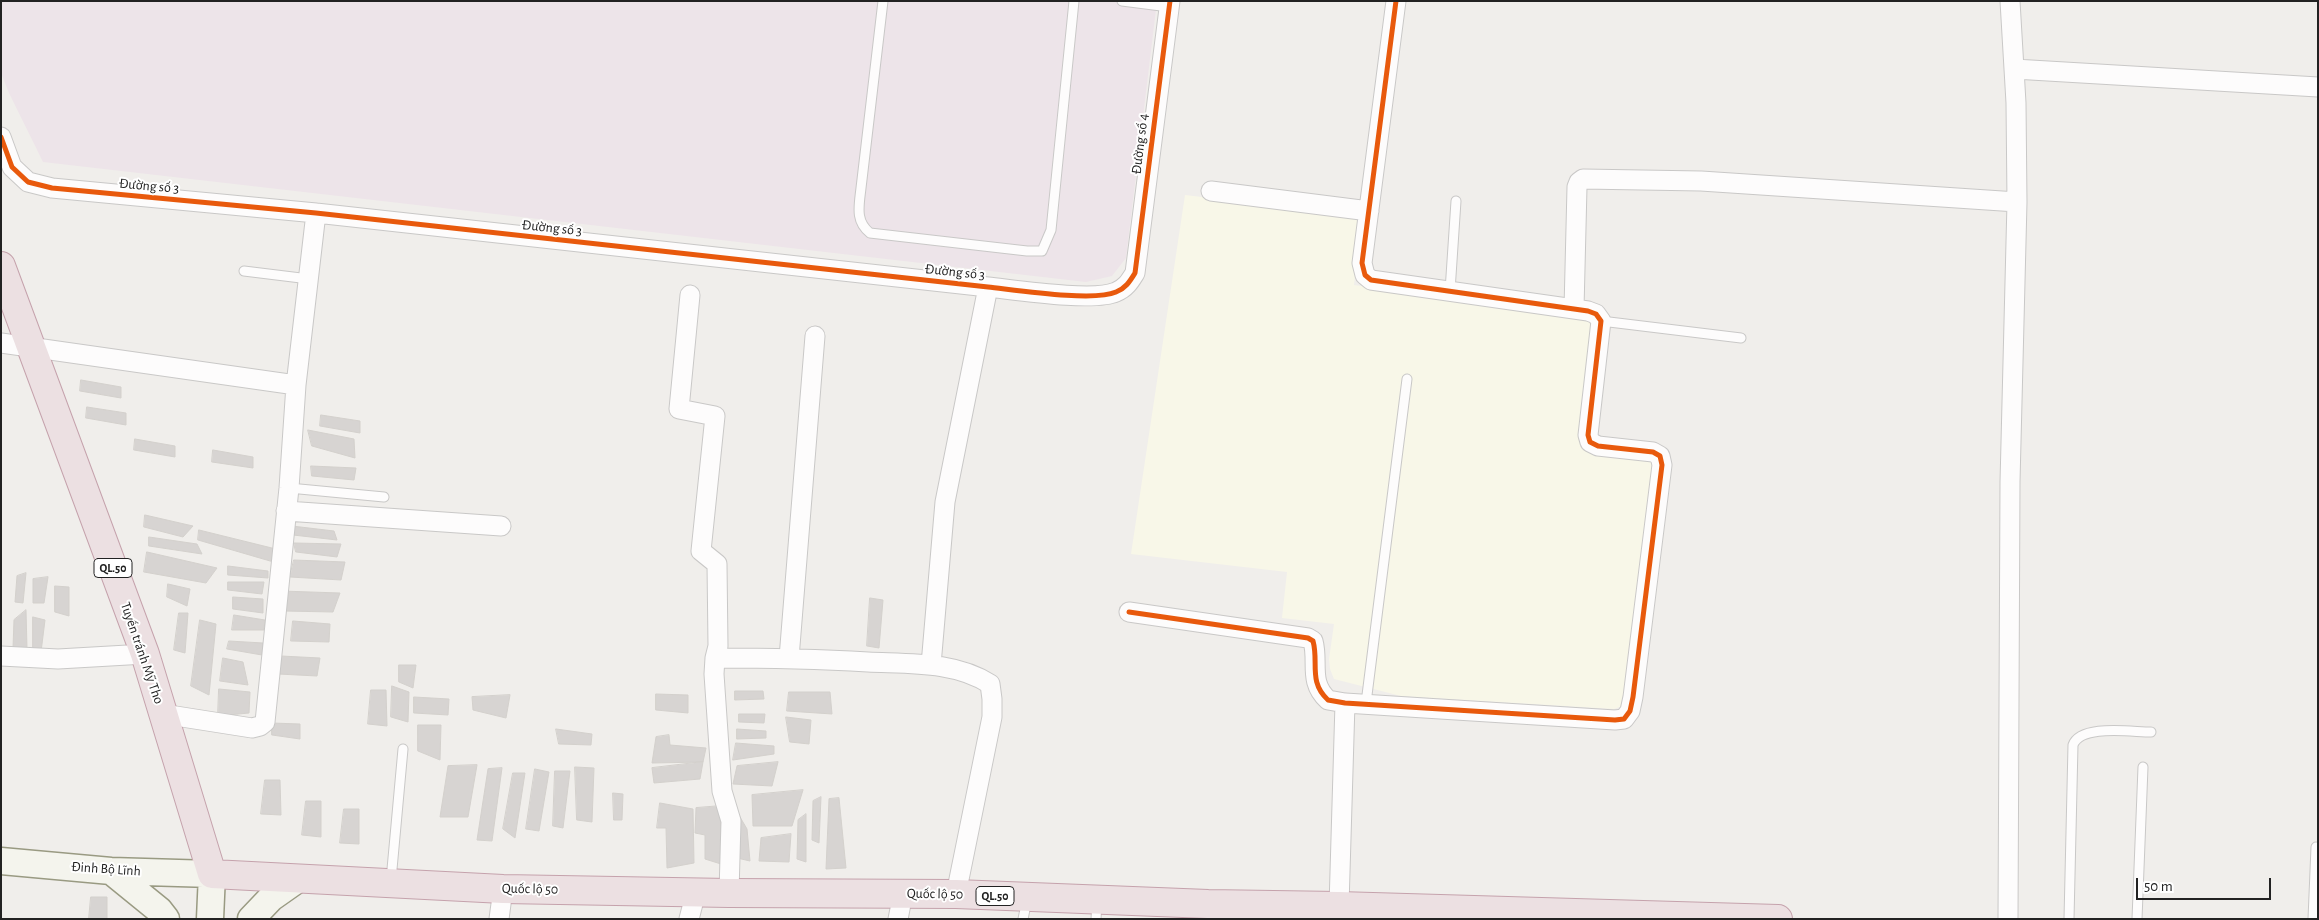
<!DOCTYPE html>
<html>
<head>
<meta charset="utf-8">
<style>
	body { margin:0 }
	#map { position:relative; width:2319px; height:920px; overflow:hidden; background:#f0eeeb; font-family:"Alegreya Sans",sans-serif }
	canvas { display:block }
	.frame { position:absolute; inset:0; border:2px solid #222; pointer-events:none }
	.scale { position:absolute; left:2136px; top:878px; width:135px; height:22px; box-sizing:border-box; border:2px solid #222; border-top:0; padding-left:6px; font-size:15px; line-height:18px; white-space:nowrap; color:#222; -webkit-text-stroke:4px #fff; paint-order:stroke }
</style>
</head>
<body>
<div id="map">
<canvas width="2319" height="920"></canvas>
<div class="frame"></div>
<div class="scale">50 m</div>
</div>
<script>
const c = document.querySelector('canvas').getContext('2d');
c.lineJoin = 'round';
function fill(path, color) {
  c.fillStyle = color;
  c.fill(path, 'evenodd');
}
function strokePath(path, color, width, dash) {
  c.strokeStyle = color;
  c.lineWidth = width;
  c.lineCap = dash ? 'butt' : 'round';
  c.setLineDash(dash || []);
  c.stroke(path);
}
function write(font, color, halo, rows, align = 'center') {
  c.font = font + ' "Alegreya Sans",sans-serif';
  c.lineWidth = 4;
  c.setLineDash([]);
  c.textBaseline = 'middle';
  c.strokeStyle = halo;
  c.fillStyle = color;
  for (const [text, x, y, turn = 0] of rows) {
    c.save();
    c.translate(x, y);
    c.rotate((+turn || 0) * Math.PI / 180);
    c.textAlign = isNaN(turn) ? turn : align;
    if (halo) c.strokeText(text, 0, 0);
    c.fillText(text, 0, 0);
    c.restore();
  }
}
const industrial = new Path2D(`
	M1 1H1157L1126 258 1112 276 1086 282 43 162 9 93 1 73Z`);
const education = new Path2D(`
	M1185 195 1362 216 1354 285 1591 315 1595 320 1584 451 1647 456 1656 459 1625 705 1614 709 1401 696 1334 679 1330 669 1329 659 1334 624 1282 618 1287 572 1131 554Z`);
const building = new Path2D(`
	M81 380 121 387V398L80 391Z
	M87 407 126 413V425L86 418Z
	M321 415 360 421V433L320 426Z
	M308 430 354 439 355 458 312 446Z
	M135 439 175 446V457L134 450Z
	M213 450 253 457V468L212 462Z
	M311 466 356 468 354 480 312 476Z
	M145 515 193 526 183 537 144 527Z
	M292 526 334 531 337 540 293 535Z
	M199 530 280 550 277 563 198 540Z
	M149 537 197 544 202 554 149 546Z
	M294 543 341 544 337 557 296 552Z
	M147 552 217 568 206 583 144 572Z
	M294 560 345 562 341 580 290 577Z
	M228 566 268 571V578L228 575Z
	M26 573 23 603 15 602 17 576Z
	M48 577 44 603H33V579Z
	M228 582H264L262 594 228 590Z
	M168 584 190 589 187 606 167 597Z
	M55 586 69 587V616L55 612Z
	M281 591 340 593 333 612 283 611Z
	M233 597 263 599V613L233 609Z
	M870 598 883 600 879 648 867 646Z
	M26 610 27 649 13 648 14 620Z
	M179 613H188L185 653 174 650Z
	M234 615 265 620 264 630H232Z
	M33 617 45 620 41 652 33 649Z
	M200 620 216 624 209 695 191 686Z
	M293 621 330 624 329 642 291 641Z
	M229 641 263 643 262 655 227 649Z
	M281 656 320 658 317 676 278 674Z
	M223 658 243 662 248 685 220 681Z
	M399 665H416L413 688 399 682Z
	M392 686 409 692 408 722 391 717Z
	M219 689 250 692 249 713 218 716Z
	M371 690H386L387 726 368 724Z
	M735 691H763L764 699 735 700Z
	M789 692H830L832 714 787 711Z
	M656 694 688 695V713L656 710Z
	M510 695 506 718 473 710 472 697Z
	M414 697 449 699 448 715 414 713Z
	M739 714H765L764 723 739 722Z
	M786 717 811 720 809 744 790 742Z
	M272 723 300 724V739L272 735Z
	M418 725H441L440 760 418 751Z
	M556 729 592 734 591 745 559 744Z
	M737 729 766 731V738L737 739Z
	M669 735 670 745 706 748 703 762 652 763 656 737Z
	M736 743 774 746V754L733 760Z
	M703 762 700 779 654 783 652 768Z
	M778 762 772 786 733 784 737 766Z
	M477 765 468 817H440L448 766Z
	M575 767 594 768 592 822 577 820Z
	M502 768 492 841 477 840 488 769Z
	M535 769 549 772 539 831 526 829Z
	M555 771H570L563 828 553 826Z
	M513 773H525L515 838 503 829Z
	M265 780H280L281 815 261 814Z
	M803 790 792 826H753L752 795Z
	M613 793 623 794 622 820H614Z
	M821 797 819 843 812 840 813 801Z
	M839 798 846 868 826 869 829 799Z
	M306 801H321V837L302 835Z
	M660 803 693 809 694 863 667 868 666 828H657Z
	M721 806V864L705 859V835L695 833 696 808Z
	M344 809H359V844L340 843Z
	M806 814V862L797 859 798 820Z
	M740 817 747 829 750 861 737 858Z
	M791 834 789 862 759 861 761 838Z
	M91 897H107V919H89Z`);
const lane = new Path2D(`
	M883 1 861 188C859 206 855 221 870 233L1027 251H1042L1051 230 1074 1
	M1122 1 1169 7
	M244 271 309 279
	M1450 291 1456 201
	M1601 321 1741 338
	M289 488 384 497
	M1366 703 1407 379
	M391 880 403 749
	M1023 919 1027 900
	M1096 919 1097 902
	M2069 919 2073 745C2081 724 2131 732 2151 732
	M2137 919 2143 767
	M2313 919 2316 847`);
const street = new Path2D(`
	M2014 69 2318 87
	M1 137 12 167 28 182 52 188 316 213 988 287C1016 290 1094 302 1116 292 1126 288 1130 281 1135 273L1170 1
	M1211 191 1369 211
	M690 295 679 409 715 416 701 551 717 564 718 646 715 658
	M1574 309 1577 187 1579 182 1583 179 1701 181 2017 202
	M1 343 296 385
	M286 511 501 526
	M1129 612 1308 638 1313 641C1319 662 1308 682 1328 700L1345 703 1615 720 1624 719 1630 711 1633 697 1662 465 1660 456 1653 452 1598 446 1590 442 1588 435 1601 321 1596 314 1588 311 1371 280 1365 275 1362 263 1396 1
	M1 656 58 659 145 654
	M789 658 815 336
	M931 665 945 502 988 287
	M163 714 252 728 260 726 265 722 289 488 296 385 316 213
	M729 893 731 821 722 791 714 674 715 658C766 658 817 659 868 662 908 664 955 661 990 684L992 699V717L956 894
	M1339 906 1345 703
	M499 919 503 889
	M689 919 696 892
	M898 919 903 894
	M2008 919 2010 482 2017 202 2016 103 2010 1`);
const secondary = new Path2D(`
	M1 861 111 871 212 874 210 919
	M111 871 159 910 166 919
	M251 919 271 898 298 879`);
const highway = new Path2D(`
	M1 266 145 654 212 874 503 889 729 893 956 894 1208 904 1339 906 1778 919`);
const cycleway = new Path2D(`
	M1 137 12 167 28 182 52 188 316 213 988 287C1016 290 1094 302 1116 292 1126 288 1130 281 1135 273L1170 1
	M1129 612 1308 638 1313 641C1319 662 1308 682 1328 700L1345 703 1615 720 1624 719 1630 711 1633 697 1662 465 1660 456 1653 452 1598 446 1590 442 1588 435 1601 321 1596 314 1588 311 1371 280 1365 275 1362 263 1396 1`);
const shields = [
	[113,568,38],
	[995,896,38]
];
const shieldNames = [
	["QL.50",113,568],
	["QL.50",995,896]
];
const streetNames = [
	["Đường số 4",1140,144,-83],
	["Đường số 3",149,186,5],
	["Đường số 3",552,228,6],
	["Đường số 3",955,272,6],
	["Tuyến tránh Mỹ Tho",142,653,71],
	["Đinh Bộ Lĩnh",106,869,4],
	["Quốc lộ 50",530,889,1],
	["Quốc lộ 50",935,894,1]
];
fill(industrial, '#ede4e9');
fill(education, '#f8f7e8');
fill(building, '#d7d4d2');
strokePath(building, '#d3d0cc', 1);
strokePath(lane, '#c9c8c7', 11);
strokePath(street, '#c9c8c7', 21);
strokePath(secondary, '#999a82', 29);
strokePath(highway, '#c5a2ac', 30);
strokePath(lane, '#fdfcfc', 9);
strokePath(street, '#fdfcfc', 19);
strokePath(secondary, '#f4f4ed', 26);
strokePath(highway, '#ece0e2', 28);
strokePath(cycleway, '#e8590c', 5);
for (const [x, y, w] of shields) {
  const box = new Path2D();
  box.roundRect(x - w / 2, y - 9.5, w, 19, 4);
  c.fillStyle = '#fff';
  c.fill(box);
  strokePath(box, '#222', 1);
}
write('bold 12px', '#222', null, shieldNames);
write('14px', '#222', '#fff', streetNames);
</script>
</body>
</html>
